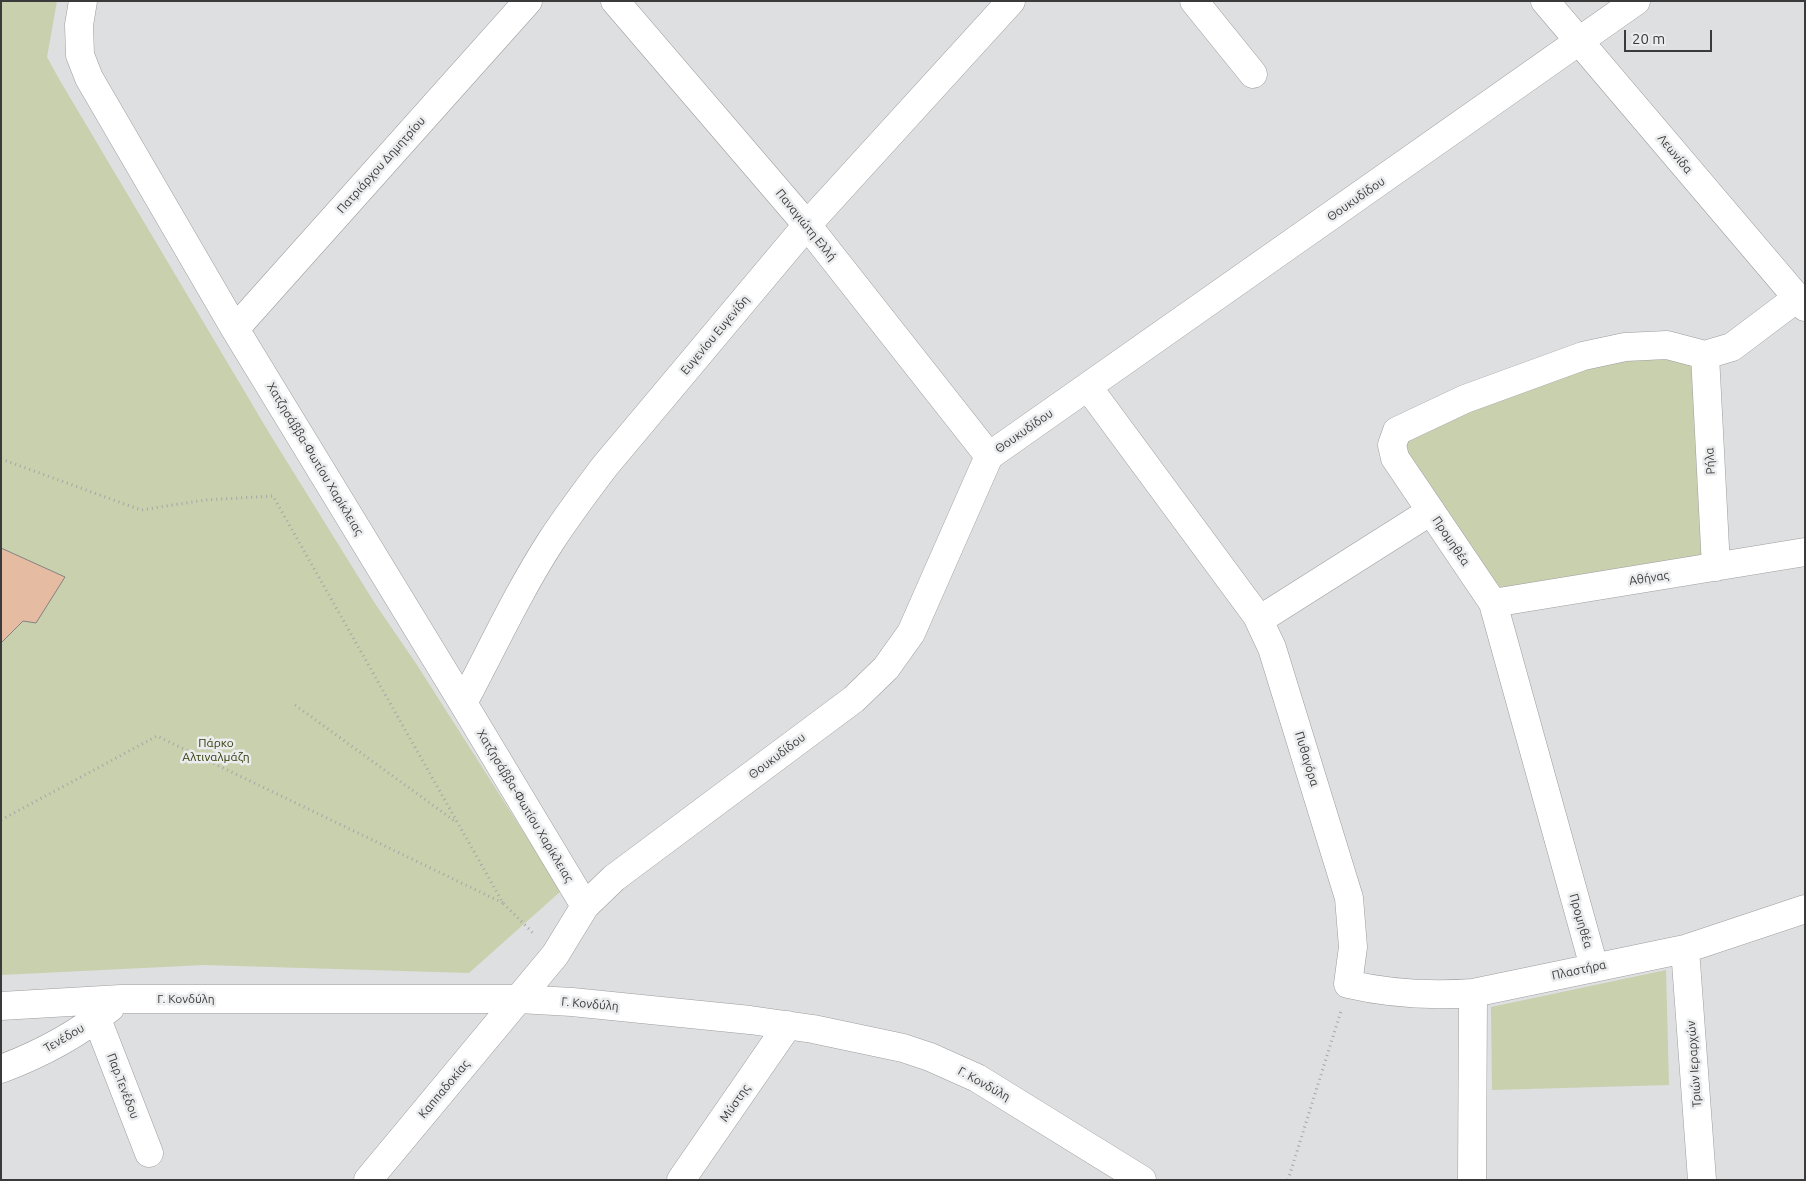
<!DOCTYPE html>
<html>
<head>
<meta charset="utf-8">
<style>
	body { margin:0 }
	#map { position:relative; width:1806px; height:1181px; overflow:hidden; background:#dedfe0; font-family:Ubuntu,sans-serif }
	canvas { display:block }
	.frame { position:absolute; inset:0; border:2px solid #3a3a3a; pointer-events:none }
	.scale { position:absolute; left:1624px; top:30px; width:88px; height:22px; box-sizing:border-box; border:2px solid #3a3a3a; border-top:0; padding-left:6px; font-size:15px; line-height:18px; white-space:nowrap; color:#3a3a3a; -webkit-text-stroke:4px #ebeced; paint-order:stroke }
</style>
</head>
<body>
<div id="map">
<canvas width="1806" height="1181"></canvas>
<div class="frame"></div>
<div class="scale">20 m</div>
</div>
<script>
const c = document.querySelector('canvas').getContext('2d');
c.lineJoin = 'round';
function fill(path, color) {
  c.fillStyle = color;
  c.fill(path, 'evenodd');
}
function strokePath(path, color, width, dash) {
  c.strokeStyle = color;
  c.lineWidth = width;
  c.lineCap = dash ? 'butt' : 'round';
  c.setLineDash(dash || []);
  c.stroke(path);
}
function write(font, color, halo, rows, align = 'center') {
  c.font = font + ' Ubuntu,sans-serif';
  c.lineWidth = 5;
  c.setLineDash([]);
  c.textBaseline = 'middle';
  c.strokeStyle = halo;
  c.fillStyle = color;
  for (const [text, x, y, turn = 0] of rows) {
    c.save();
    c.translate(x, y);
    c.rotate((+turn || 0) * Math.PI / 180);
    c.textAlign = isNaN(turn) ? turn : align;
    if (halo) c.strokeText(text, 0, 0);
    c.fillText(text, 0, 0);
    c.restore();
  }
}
const green = new Path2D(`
	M1 1H57L47 57 59 79 271 436 374 602 417 665 561 891 469 973 204 965 1 975Z
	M1656 356 1703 368 1708 554 1497 589 1406 457 1403 439 1563 369Z
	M1666 970 1669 1085 1492 1090 1491 1007Z`);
const building = new Path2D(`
	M1 548 65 577 36 623 23 621 1 643Z`);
const path = new Path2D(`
	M1 459 141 510 205 500 273 496 503 903 534 934
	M295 705 456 822
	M1 820 157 736 503 903
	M1288 1180 1341 1011`);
const minor = new Path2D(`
	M83 1 79 25 80 55 89 78 235 329 463 703 585 906
	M615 1 807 225 989 456
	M1194 1 1253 74
	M1545 1 1805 307
	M235 329 528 1
	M1705 355 1716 567
	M1705 355 1732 347 1797 298
	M1088 387 1257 616 1272 648 1349 898 1353 947 1348 984C1390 994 1430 996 1473 993L1685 949 1805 909
	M1493 603 1805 552
	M1259 620 1431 511
	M463 703C492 649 518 592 551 541 568 515 586 491 605 466L807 225 1011 1
	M1685 949 1702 1180
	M1594 967 1493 603 1395 458 1392 445 1397 431 1465 399 1583 356 1625 347 1667 345 1705 355
	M1 1006 121 999H519L572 1002 750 1020 813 1029 903 1048 930 1057 977 1078 1142 1180
	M97 1019 149 1153
	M1 1069C41 1054 78 1034 110 1008
	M368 1180 555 955 585 906 614 878 854 699 886 668 911 633 989 456 1636 1
	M681 1180 788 1025
	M1472 1180 1473 993`);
const streetNames = [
	["Λεωνίδα",1675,154,50],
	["Πατριάρχου Δημητρίου",381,165,-48],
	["Θουκυδίδου",1356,199,-35],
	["Παναγιώτη Ελλή",806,225,51],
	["Ευγενίου Ευγενίδη",715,335,-50],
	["Θουκυδίδου",1024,431,-35],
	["Χατζησάββα-Φωτίου Χαρίκλειας",315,459,59],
	["Ρήλα",1710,461,-93],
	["Προμηθέα",1451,541,56],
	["Αθήνας",1649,578,-9],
	["Θουκυδίδου",777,756,-37],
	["Πυθαγόρα",1307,759,73],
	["Χατζησάββα-Φωτίου Χαρίκλειας",525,806,59],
	["Προμηθέα",1581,921,74],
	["Πλαστήρα",1579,970,-12],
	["Γ. Κονδύλη",186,999],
	["Γ. Κονδύλη",590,1004,5],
	["Τενέδου",64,1038,-30],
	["Τριών Ιεραρχών",1694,1064,-94],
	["Γ. Κονδύλη",984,1084,29],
	["Παρ.Τενέδου",123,1086,69],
	["Καππαδοκίας",444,1089,-50],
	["Μύστης",735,1103,-55]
];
const parkNames = [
	["Πάρκο",216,743],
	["Αλτιναλμάζη",216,757]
];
fill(green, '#c8d0ae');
fill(building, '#e5bba2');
strokePath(building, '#848382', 1);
strokePath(minor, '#9d9d9f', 29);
strokePath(path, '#a5a6a7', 3, [1, 4]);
strokePath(minor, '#fff', 28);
write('12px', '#3a3a3a', '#ebeced', streetNames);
write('12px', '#323a07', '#ebeced', parkNames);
</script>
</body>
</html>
